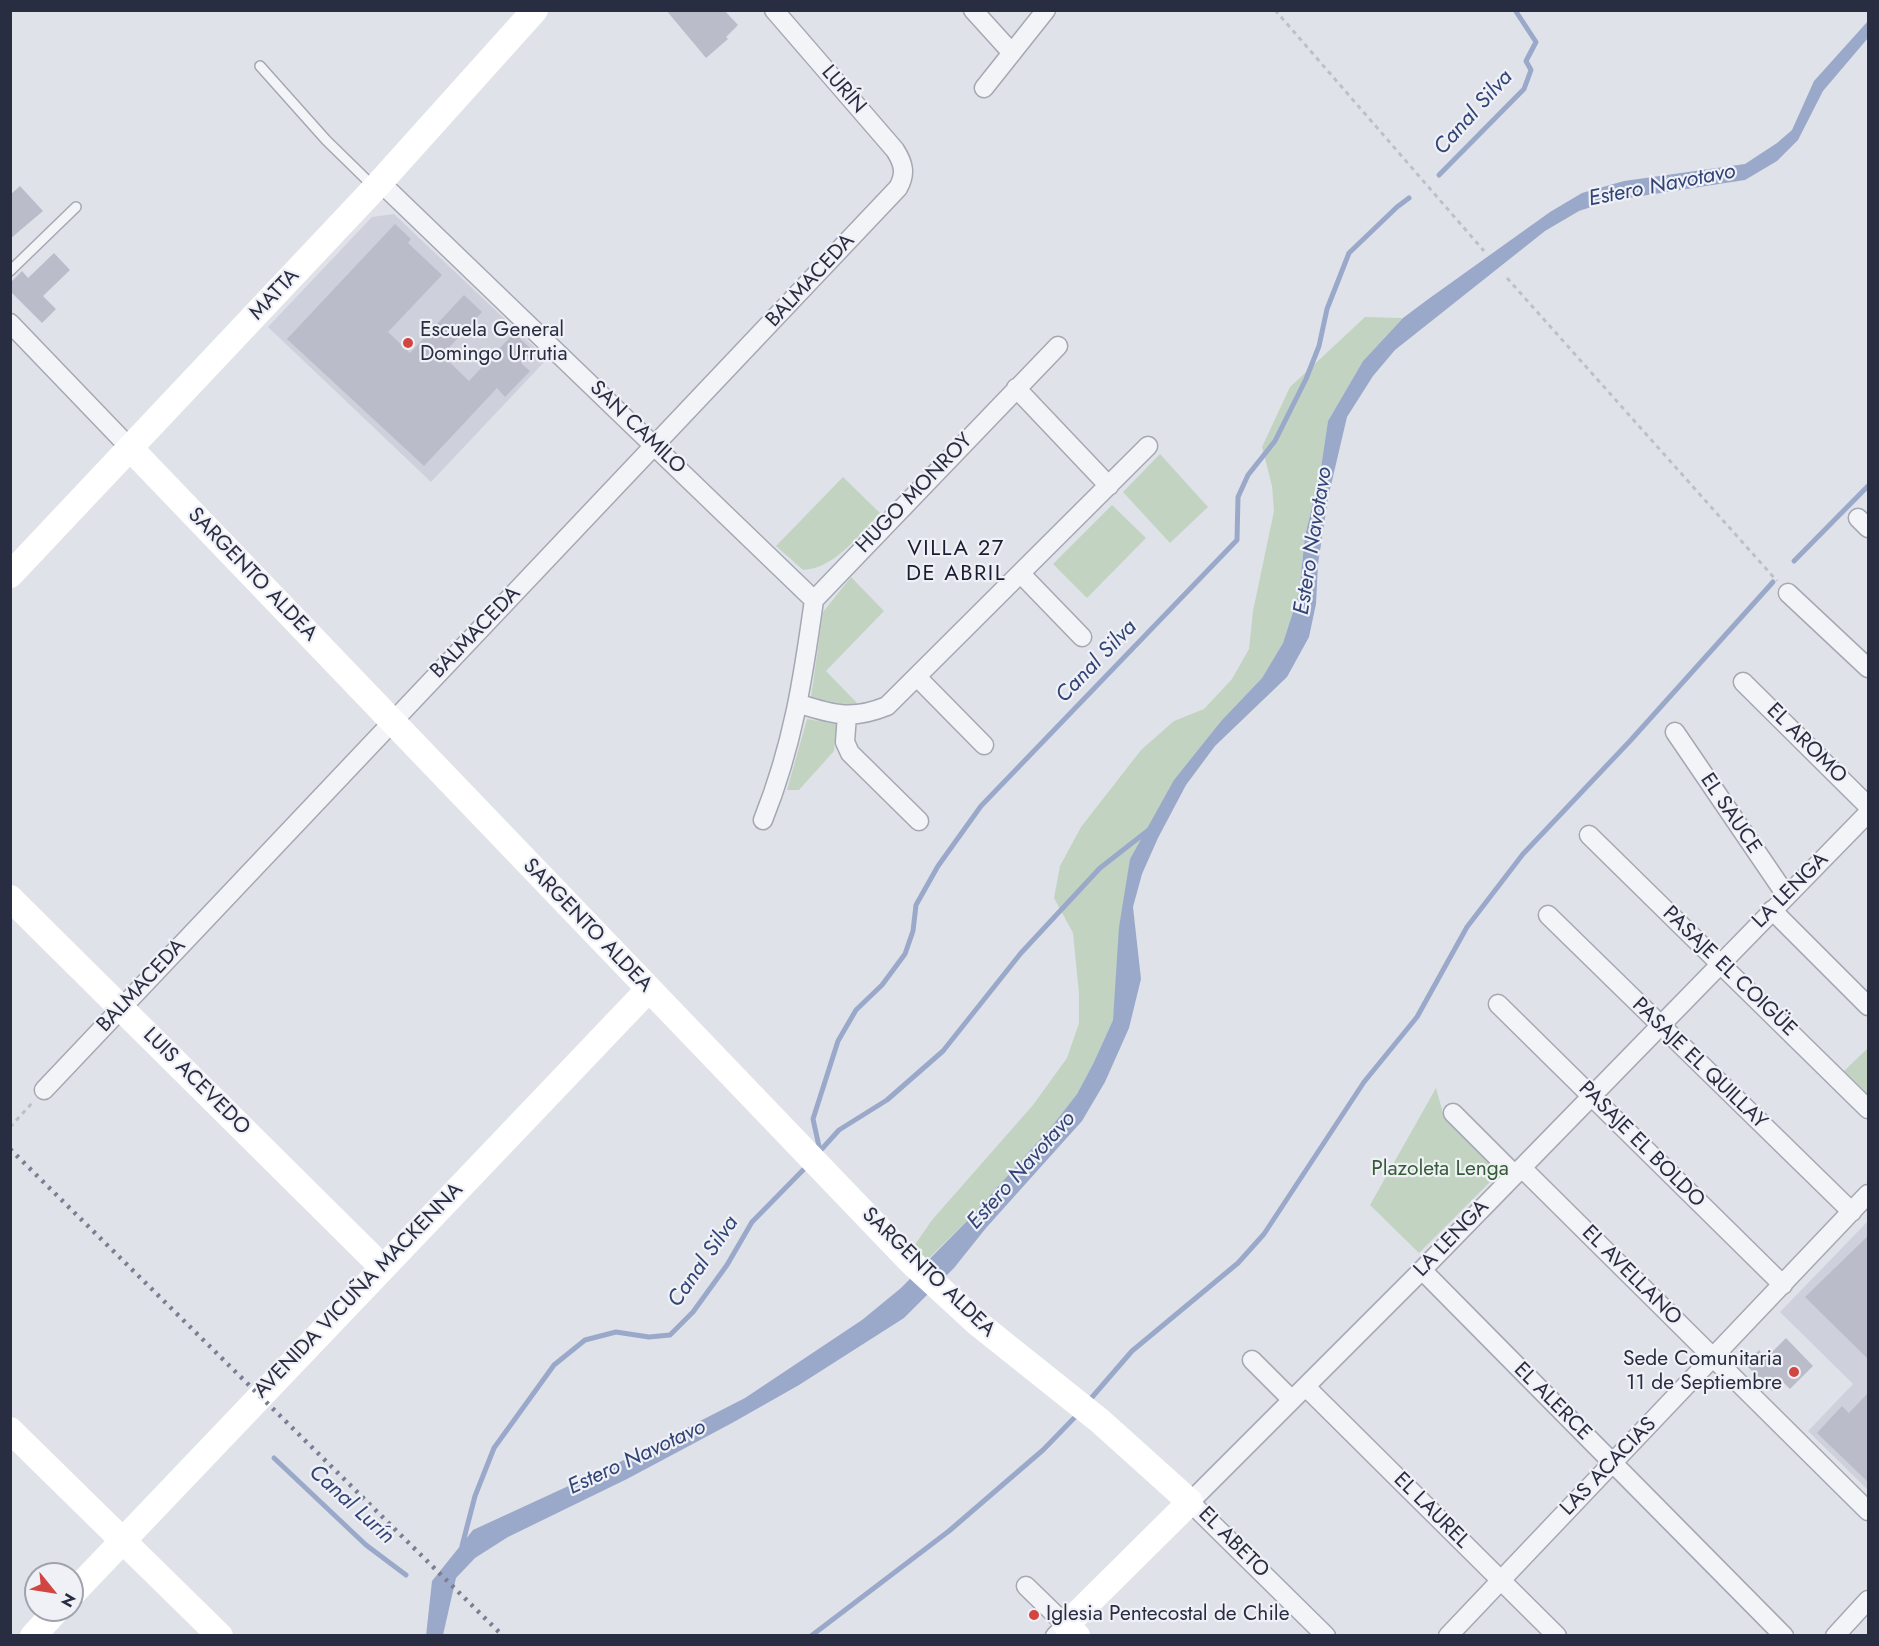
<!DOCTYPE html>
<html>
<head>
<meta charset="utf-8">
<style>
	body { margin:0 }
	#map { position:relative; width:1879px; height:1646px; overflow:hidden; background:#e0e2e9; font-family:Jost,sans-serif }
	canvas { display:block }
	.frame { position:absolute; inset:0; border:12px solid #282d41; pointer-events:none }
	.north { position:absolute; left:24px; top:1562px; width:60px; height:60px; box-sizing:border-box; background:#f0f1f7; border:2px solid #a0a3ae; border-radius:50%; rotate:120deg; font-size:16px; font-weight:700; line-height:24px; text-align:center; color:#282d41 }
	.north::after { content:''; display:block; margin:auto; width:21px; height:27px; background:#d24642; clip-path:polygon(50% 0,100% 100%,50% 72%,0 100%) }
</style>
</head>
<body>
<div id="map">
<canvas width="1879" height="1646"></canvas>
<div class="frame"></div>
<div class="north">N</div>
</div>
<script>
const c = document.querySelector('canvas').getContext('2d');
c.lineJoin = 'round';
function fill(path, color) {
  c.fillStyle = color;
  c.fill(path, 'evenodd');
}
function strokePath(path, color, width, dash) {
  c.strokeStyle = color;
  c.lineWidth = width;
  c.lineCap = dash ? 'butt' : 'round';
  c.setLineDash(dash || []);
  c.stroke(path);
}
function write(font, color, halo, rows, align = 'center') {
  c.font = font + ' Jost,sans-serif';
  c.lineWidth = 4.5;
  c.setLineDash([]);
  c.textBaseline = 'middle';
  c.strokeStyle = halo;
  c.fillStyle = color;
  for (const [text, x, y, turn = 0] of rows) {
    c.save();
    c.translate(x, y);
    c.rotate((+turn || 0) * Math.PI / 180);
    c.textAlign = isNaN(turn) ? turn : align;
    if (halo) c.strokeText(text, 0, 0);
    c.fillText(text, 0, 0);
    c.restore();
  }
}
const built = new Path2D(`
	M394 214 547 359 431 482 268 327 372 217Z
	M1868 1221V1490L1808 1431 1853 1384 1780 1312Z`);
const green = new Path2D(`
	M1365 317 1403 318 1363 361 1328 421 1320 474 1305 536 1299 593 1283 643 1262 678 1222 720 1130 859 1113 1020 1093 1064 1077 1094 1052 1126 969 1219 923 1264 912 1249 932 1220 1033 1105 1067 1058 1079 1023V994L1073 933 1054 898 1060 866 1081 827 1141 750 1174 721 1204 709 1232 679 1249 649 1253 611 1274 511 1272 486 1262 447 1290 387Z
	M1160 454 1208 507 1170 543 1123 492Z
	M843 477 880 513C858 535 836 568 803 570L776 546Z
	M1112 505 1146 538 1087 598 1053 564Z
	M851 577 884 611 826 671 858 704H841L811 697 823 612Z
	M807 719 837 724 834 751 799 790H787Z
	M1868 1048V1094L1844 1071Z
	M1436 1088 1443 1113 1503 1169 1419 1253 1370 1205Z`);
const water = new Path2D(`
	M1868 21V38L1823 91 1798 140 1777 161 1745 180 1609 201 1579 211 1545 231 1395 350 1373 376 1347 417 1328 498 1318 564 1316 604 1309 637 1287 677 1215 746 1186 785 1158 838 1142 874 1133 907 1141 979 1129 1028 1105 1082 1082 1121 986 1228 954 1268 904 1318 799 1385 732 1423 627 1479 508 1537 475 1558 456 1578 443 1635 426 1636 432 1581 473 1530 614 1465 745 1398 862 1320 901 1288 969 1219 1052 1126 1077 1094 1093 1064 1113 1020 1119 927 1130 859 1174 780 1222 720 1262 678 1283 643 1299 593 1305 536 1320 474 1328 421 1363 361 1403 318 1427 300 1550 212 1582 193 1624 181 1745 164 1777 143 1792 130 1814 81Z`);
const stream = new Path2D(`
	M1439 175 1524 89 1531 70 1526 61 1536 42 1515 10
	M1794 561 1868 486
	M820 1151 813 1119 838 1041 856 1010 882 985 905 954 913 931 916 905 938 866 981 806 1237 540 1238 497 1248 475 1275 441 1306 379 1319 346 1327 309 1349 253 1397 207 1409 198
	M820 1151 839 1130 887 1100 943 1051 1021 953 1100 868 1150 829
	M1087 1403 1132 1351 1238 1263 1264 1234 1364 1082 1417 1017 1467 927 1523 854 1630 741 1773 582
	M274 1458 366 1545 406 1575
	M462 1546 475 1496 494 1448 554 1365 585 1340 616 1332 649 1337 670 1335 693 1312 727 1265 752 1222 808 1165
	M811 1636 949 1531 1043 1450 1079 1413`);
const building = new Path2D(`
	M666 10H724L738 25 726 37 728 39 706 58Z
	M20 186 43 211 10 239V195Z
	M395 224 411 239 408 243 442 275 388 332 410 353 464 295 482 312 442 355 469 381 514 333 533 351 521 363 530 371 505 397 497 388 424 466 287 339Z
	M54 253 70 270 43 296 56 309 42 323 10 291V283L22 271 28 278Z
	M1869 1235V1360L1805 1297Z
	M1786 1338 1813 1366 1790 1389 1782 1381 1772 1391 1745 1364 1759 1350 1766 1358Z
	M1869 1392 1868 1431 1869 1483 1817 1433 1842 1406 1849 1413Z`);
const path = new Path2D(`
	M1275 10 1484 251
	M1507 278 1777 581
	M10 1127 34 1101`);
const lane = new Path2D(`
	M260 66 326 140 373 186
	M10 271 76 207`);
const street = new Path2D(`
	M973 10 1012 53
	M984 88 1046 10
	M380 182 814 600
	M10 323 131 449
	M1016 388 1109 486
	M1858 518 1868 528
	M1021 574 1082 637
	M1788 593 1868 668
	M814 600 1058 346
	M917 677 984 745
	M1743 682 1868 806
	M800 704C834 715 853 720 887 706L1148 446
	M847 715 845 742 850 753 919 821
	M1675 732 1786 895
	M763 820C793 745 803 679 814 600
	M1589 835 1868 1109
	M1772 910 1868 1006
	M1548 915 1852 1212
	M1498 1004 1783 1285
	M44 1090 898 188C906 174 904 164 895 150L774 10
	M1453 1113 1515 1175
	M1522 1168 1868 1511
	M1422 1270 1784 1636
	M1252 1360 1292 1400
	M1306 1387 1557 1636
	M1026 1586 1066 1625 1055 1636
	M1326 1636 1190 1502 1422 1270 1868 813
	M1448 1636 1868 1194
	M1835 1636 1868 1600`);
const secondary = new Path2D(`
	M131 449 912 1263 976 1322 1100 1421 1190 1502 1066 1625 1077 1636
	M10 575 375 188 535 10
	M10 898 382 1267
	M10 1430 220 1636
	M72 1594 648 990
	M33 1636 57 1610`);
const rail = new Path2D(`
	M10 1149 503 1636`);
const markers = [
	[408,343,6,"#d24642"],
	[1794,1372,6,"#d24642"],
	[1034,1615,6,"#d24642"]
];
const streetNames = [
	["LURÍN",843,90,49],
	["BALMACEDA",811,281,-47],
	["MATTA",275,295,-47],
	["SAN CAMILO",637,428,44],
	["HUGO MONROY",915,494,-46],
	["SARGENTO ALDEA",252,575,46],
	["BALMACEDA",476,633,-46],
	["EL AROMO",1806,744,45],
	["EL SAUCE",1730,814,56],
	["LA LENGA",1791,891,-45],
	["SARGENTO ALDEA",587,926,46],
	["PASAJE EL COIGÜE",1729,972,44],
	["BALMACEDA",142,986,-47],
	["PASAJE EL QUILLAY",1699,1064,44],
	["LUIS ACEVEDO",196,1082,45],
	["PASAJE EL BOLDO",1641,1145,45],
	["LA LENGA",1452,1239,-46],
	["SARGENTO ALDEA",928,1273,44],
	["EL AVELLANO",1631,1276,45],
	["AVENIDA VICUÑA MACKENNA",359,1291,-46],
	["EL ALERCE",1552,1402,45],
	["LAS ACACIAS",1609,1467,-46],
	["EL LAUREL",1431,1511,45],
	["EL ABETO",1233,1543,45]
];
const poiNames = [
	["Escuela General",420,331],
	["Domingo Urrutia",420,355],
	["Sede Comunitaria",1782,1360,"right"],
	["11 de Septiembre",1782,1384,"right"],
	["Iglesia Pentecostal de Chile",1046,1615]
];
const parkNames = [
	["Plazoleta Lenga",1440,1170]
];
const waterNames = [
	["Canal Silva",1474,113,-48],
	["Estero Navotavo",1662,186,-11],
	["Estero Navotavo",1314,541,-81],
	["Canal Silva",1097,662,-46],
	["Estero Navotavo",1022,1171,-48],
	["Canal Silva",704,1262,-55],
	["Estero Navotavo",637,1458,-25],
	["Canal Lurín",351,1505,42]
];
const neighbourhoodNames = [
	["VILLA 27",956,550],
	["DE ABRIL",956,575]
];
fill(built, '#ced1dc');
fill(green, '#c2d4c1');
fill(water, '#9aa9ca');
strokePath(stream, '#9aa9ca', 5);
fill(building, '#babdc9');
strokePath(lane, '#a5a8b3', 12);
strokePath(street, '#a5a8b3', 21);
strokePath(path, '#bec0c8', 3, [4.5, 4.5]);
strokePath(lane, '#f3f4f8', 9);
strokePath(street, '#f3f4f8', 18);
strokePath(secondary, '#fff', 26);
strokePath(rail, '#797e93', 4.5, [3, 6]);
for (const [x, y, r, color] of markers) {
  const dot = new Path2D();
  dot.arc(x, y, r, 0, 2 * Math.PI);
  c.fillStyle = color;
  c.fill(dot);
  strokePath(dot, '#f0f1f7', 2);
}
write('21px', '#282d41', '#f0f1f7', streetNames);
write('21px', '#282d41', '#f0f1f7', poiNames, 'left');
write('21px', '#355d35', '#f0f1f7', parkNames);
write('italic 22px', '#314476', '#f0f1f7', waterNames);
c.letterSpacing = '1.5px';
write('22px', '#1a1e32', '#f0f1f7', neighbourhoodNames);
c.letterSpacing = '0px';
</script>
</body>
</html>
